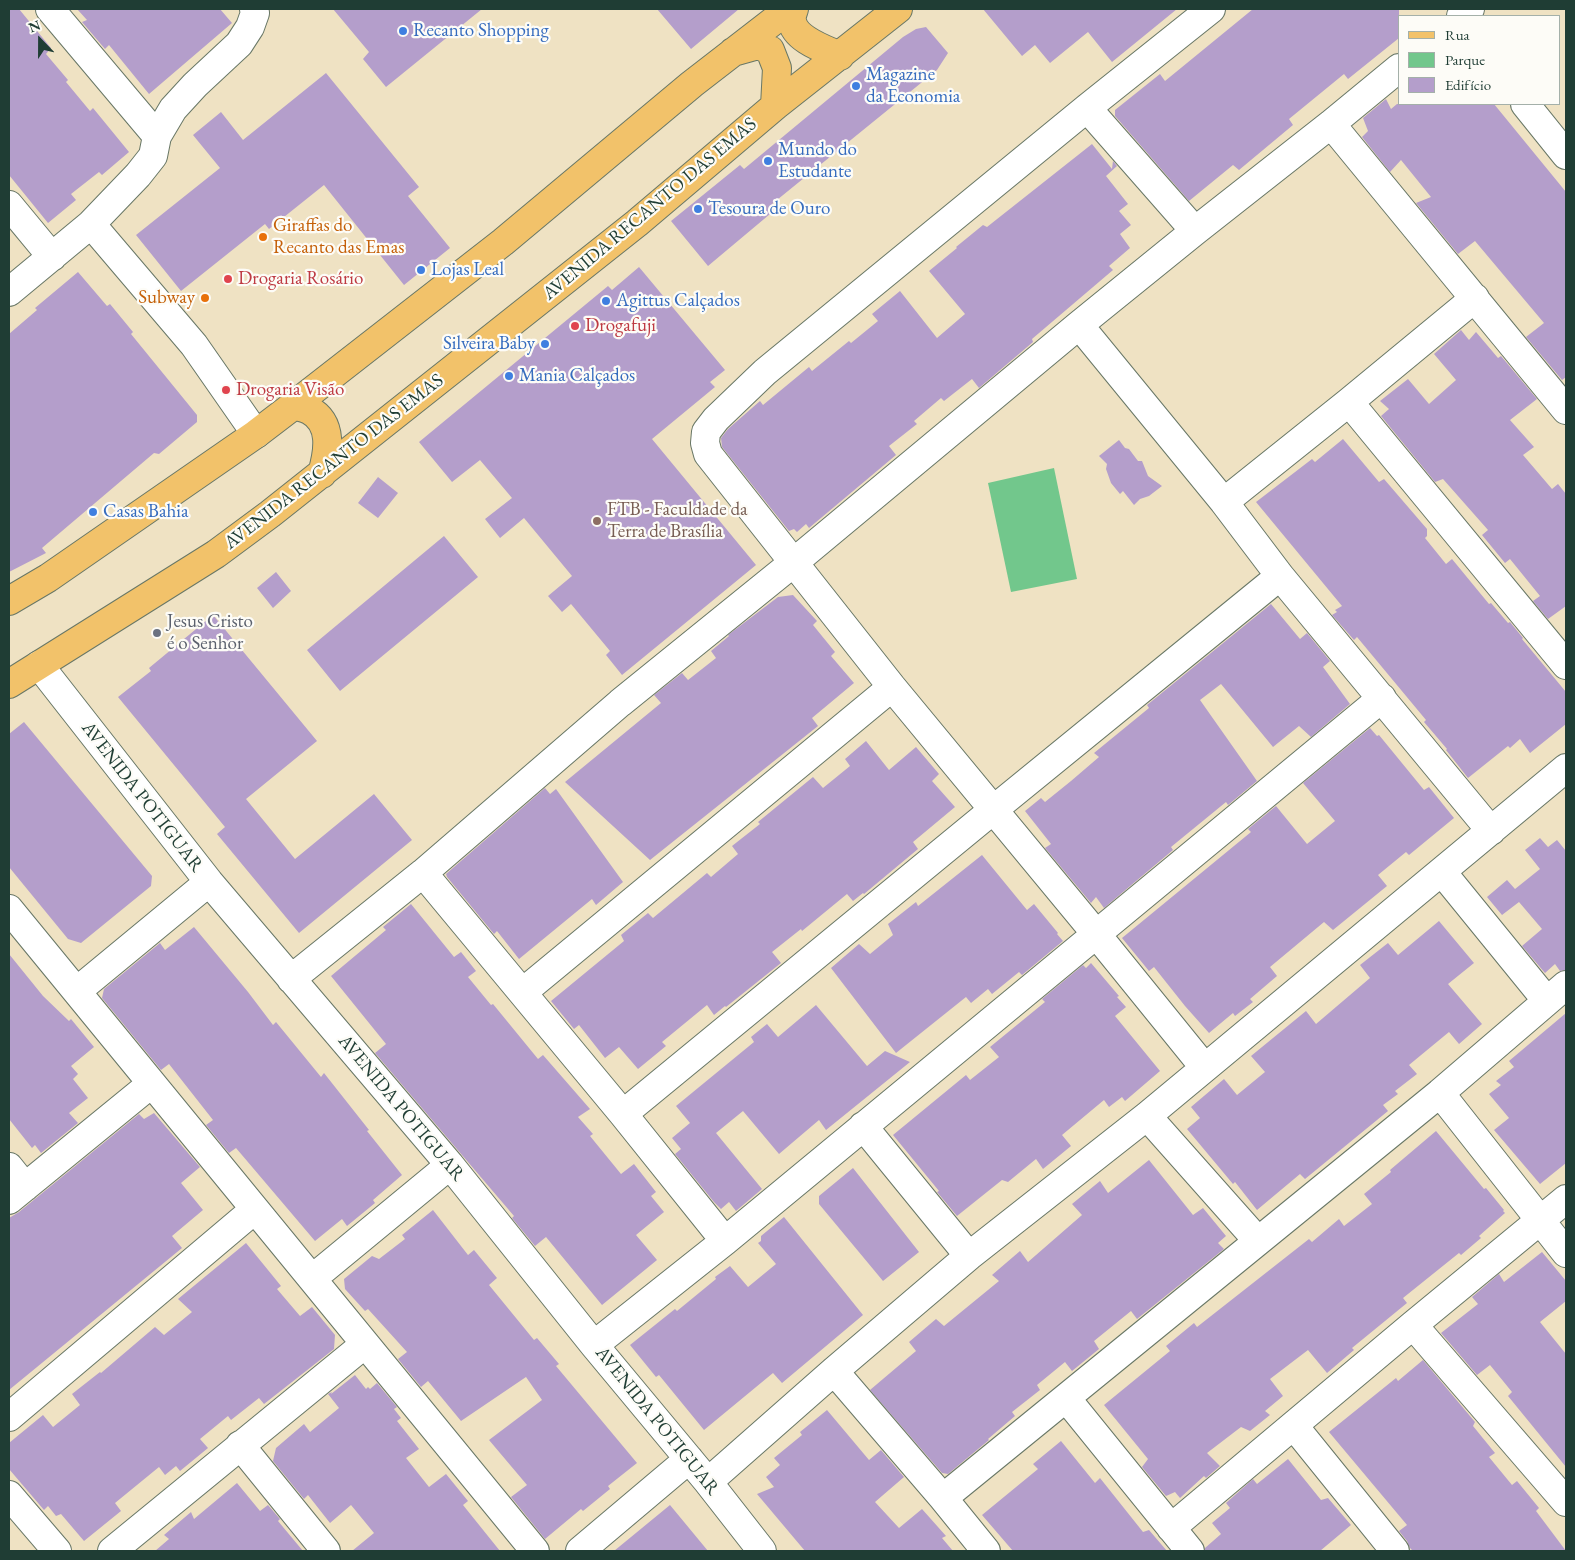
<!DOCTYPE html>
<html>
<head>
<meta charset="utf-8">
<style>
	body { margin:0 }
	#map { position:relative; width:1575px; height:1560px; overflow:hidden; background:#efe2c3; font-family:"EB Garamond",serif }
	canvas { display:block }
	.frame { position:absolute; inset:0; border:10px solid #1f3d34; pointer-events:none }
	.legend { position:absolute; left:1398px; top:15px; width:162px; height:90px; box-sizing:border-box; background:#fdfcf7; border:1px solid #a4b0a9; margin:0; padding:6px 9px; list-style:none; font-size:15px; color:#1f3d34 }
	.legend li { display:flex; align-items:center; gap:10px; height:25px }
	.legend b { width:25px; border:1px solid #a4b0a9 }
	.north { position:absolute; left:15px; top:15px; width:50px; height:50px; -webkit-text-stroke:4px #fdfcf7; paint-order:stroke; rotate:338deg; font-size:14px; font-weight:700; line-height:20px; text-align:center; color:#1f3d34 }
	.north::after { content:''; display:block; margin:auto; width:18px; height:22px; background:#1f3d34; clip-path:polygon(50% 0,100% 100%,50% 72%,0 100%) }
</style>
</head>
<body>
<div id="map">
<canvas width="1575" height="1560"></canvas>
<div class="frame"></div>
<ul class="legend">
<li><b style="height:6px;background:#f2c26a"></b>Rua</li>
<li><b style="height:14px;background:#72c78c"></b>Parque</li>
<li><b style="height:14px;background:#b49ecb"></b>Edifício</li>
</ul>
<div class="north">N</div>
</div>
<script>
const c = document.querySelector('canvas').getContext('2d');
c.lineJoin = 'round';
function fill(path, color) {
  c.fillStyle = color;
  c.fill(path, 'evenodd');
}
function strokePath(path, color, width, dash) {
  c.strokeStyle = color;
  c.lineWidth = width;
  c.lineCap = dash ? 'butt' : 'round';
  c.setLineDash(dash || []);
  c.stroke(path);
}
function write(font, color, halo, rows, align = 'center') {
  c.font = font + ' "EB Garamond",serif';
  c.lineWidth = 4.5;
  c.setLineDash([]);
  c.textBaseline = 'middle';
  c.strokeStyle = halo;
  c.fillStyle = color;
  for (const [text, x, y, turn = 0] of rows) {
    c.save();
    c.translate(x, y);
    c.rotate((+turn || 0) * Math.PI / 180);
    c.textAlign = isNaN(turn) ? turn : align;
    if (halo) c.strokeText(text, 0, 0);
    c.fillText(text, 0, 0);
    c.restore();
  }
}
const green = new Path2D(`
	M1054 468 1077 579 1011 592 988 483Z`);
const building = new Path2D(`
	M9 9H19L51 48 46 54 68 80 66 82 90 111 93 108 129 152 102 175 99 172 71 194 76 200 48 223 9 175Z
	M77 9H220L232 23 149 94 109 45 105 49 82 22 87 20Z
	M333 9H482L386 87 363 59 369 52Z
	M657 9H739L691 49Z
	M983 9H1177L1112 62 1088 32 1050 63 1035 45 1022 56Z
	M1253 9H1399V38L1348 79 1344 74 1289 119 1293 125 1239 170 1233 165 1189 201 1115 116V110L1160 74 1165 81Z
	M926 27 948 53 937 70 772 204 776 209 708 266 671 221 740 165 744 169 903 37 916 29Z
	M326 73 419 187 408 196 450 248 404 285 324 185 269 229 265 224 181 291 136 235 220 168 193 135 221 112 243 140Z
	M1386 99 1391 109 1397 104H1494L1566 192V377L1562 380 1526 337 1544 323 1475 241 1458 254 1416 203 1431 197 1401 160 1390 172 1362 137 1368 131 1363 118Z
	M1092 144 1112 169 1113 161 1117 166 1106 176 1128 204 1119 211 1131 225 1120 234 1130 248 1109 266 1113 270 1032 339 1033 342 979 388 972 379 944 401 941 398 914 421 917 424 889 446 896 455 809 528 806 524 797 532 794 529 789 531 722 447 721 438 728 429 760 401 763 405 809 367 812 371 849 341 851 343 878 321 872 314 900 291 937 338 965 314 929 271 957 248 956 247 983 225 987 227Z
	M639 267 725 370 710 382 715 387 652 439 756 565 622 675 606 655 610 651 571 604 562 612 548 596 572 576 524 518 500 538 485 519 512 498 480 460 452 482 419 442 608 286 612 290Z
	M78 272 107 306 110 304 133 332 131 334 197 415V422L159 454 154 453 42 548 46 553 9 572V334L37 310 35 308Z
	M1461 330 1469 340 1476 332 1498 358 1501 356 1537 399 1510 420 1534 447 1523 455 1552 489 1558 484 1566 494V606L1548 619 1533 601 1540 596 1510 559 1505 563 1482 535 1488 530 1443 479 1435 482 1381 416 1389 409 1380 401 1408 379 1429 404 1456 380 1434 354Z
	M1343 439 1379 482 1384 479 1427 529V536L1425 538 1446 564 1452 559 1489 604 1491 603 1508 623 1510 622 1523 638 1522 639 1566 692V724L1530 753 1520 739 1510 748 1508 746 1468 778 1446 750 1447 749 1424 722 1426 720 1357 637 1354 640 1332 615 1337 612 1335 610 1342 606 1256 502 1312 459 1315 462Z
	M1119 440 1125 448 1129 449 1138 461H1142L1148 476 1162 486 1149 496 1140 499 1134 505 1123 491 1120 494 1111 483 1106 469 1107 464 1099 456Z
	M378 477 398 493 378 518 358 503Z
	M444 536 478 577 340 691 307 650Z
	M276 572 291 591 273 608 257 588Z
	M793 595 817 621 813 625 835 652 831 656 854 683 812 718 818 726 650 860 565 782 661 703 654 695 682 673 688 680 716 658 711 651 729 636 728 635 778 597Z
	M1271 604 1300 639 1307 633 1330 661 1323 667 1350 704 1311 737 1299 726 1273 747 1221 684 1200 700 1257 781 1228 805 1226 802 1171 847 1173 850 1104 908 1096 897 1091 903 1045 848 1051 844 1025 811 1041 798 1045 802 1071 781 1099 757 1094 753 1149 708 1147 705Z
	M213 615 317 741 246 799 295 859 374 794 412 840 299 933 217 834 225 827 118 697 151 671 149 668Z
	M24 722 152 876 151 886 81 943 68 939 9 867V734Z
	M1370 728 1377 736 1379 735 1424 790 1429 787 1454 818 1409 855 1406 852 1378 875 1387 886 1333 930 1324 922 1270 967 1277 976 1250 999 1253 1002 1235 1016 1233 1013 1209 1033 1185 1006 1154 967 1149 971 1122 938 1251 832 1248 829 1276 806 1307 844 1335 821 1303 783Z
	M866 741 889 770 916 747 939 774 932 781 955 807 913 842 918 849 864 894 863 893 853 901 847 894 802 931 801 929 772 952 781 963 726 1007 725 1006 714 1015 707 1005 662 1042 666 1046 638 1069 619 1047 605 1058 579 1025 574 1029 551 1001 624 941 621 935 648 913 653 918 707 873 711 877 738 854 732 846 760 824 758 822 813 777 823 788 850 766 845 759Z
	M545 788 550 794 556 789 623 882 596 905 592 899 519 959 497 931 494 934 447 877 446 874Z
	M1540 838 1548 847 1557 840 1566 851V970L1560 971 1555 964 1545 973 1522 946 1542 929 1519 902 1502 915 1487 897 1507 880 1515 889 1540 869 1525 850Z
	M982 855 1027 910 1034 904 1058 933 1057 934 1063 941 1022 975 1019 972 992 994 988 989 971 1003 966 997 896 1053 831 968 859 944 870 954 893 935 888 924 916 902 918 906Z
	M411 904 454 957 461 952 476 971 468 977 491 1005 493 1004 538 1059 543 1055 590 1109 578 1117 593 1134 590 1136 621 1174 634 1164 656 1192 651 1196 664 1212 636 1235 657 1260 602 1305 546 1237 535 1246 512 1218 514 1216 375 1053 386 1044 331 976 386 930 383 927Z
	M1439 921 1474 963 1448 984 1482 1024 1459 1044 1449 1032 1409 1065 1417 1074 1395 1091 1398 1094 1383 1105 1388 1111 1305 1179 1300 1174 1257 1210 1235 1182 1233 1184 1187 1129 1200 1118 1191 1107 1224 1079 1237 1095 1265 1072 1251 1056 1306 1011 1316 1024 1370 978 1360 965 1388 943 1398 955Z
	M194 927 248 992 273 1025 276 1022 321 1077 324 1073 369 1130 367 1131 402 1175 373 1200 375 1203 347 1226 342 1219 315 1241 236 1148 229 1153 206 1125 213 1120 169 1064 161 1070 102 998 104 989 160 943 165 950Z
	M9 954 43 996 69 1021 71 1019 94 1047 71 1066 78 1074 73 1079 88 1098 69 1113 78 1123 41 1153 35 1145 32 1148 9 1119Z
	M1091 963 1119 996 1117 997 1126 1007 1115 1016 1160 1071 1125 1101 1122 1097 1109 1107 1104 1100 1062 1135 1071 1146 1043 1169 1036 1159 1008 1182 1002 1180 957 1216 937 1192 939 1191 893 1135 966 1075 970 1080 999 1057 990 1047 1045 1002 1042 999 1083 965 1086 968Z
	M816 1005 867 1066 885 1051 910 1062 826 1130 819 1120 779 1154 743 1111 716 1133 762 1189 736 1211 729 1202 721 1209 714 1202 675 1154 681 1149 672 1138 690 1123 676 1106 754 1042 751 1037 767 1024 778 1037Z
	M1566 1013V1163L1540 1184 1494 1130 1509 1118 1489 1094 1501 1085 1496 1081 1514 1067 1509 1061Z
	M154 1113 200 1167 181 1183 203 1210 172 1236 182 1248 9 1390V1218L19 1212 139 1114 144 1119Z
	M1436 1131 1484 1189 1486 1188 1504 1210 1503 1211 1505 1213 1479 1236 1481 1238 1461 1255 1459 1253 1403 1298 1407 1303 1352 1348 1354 1350 1327 1373 1308 1350 1270 1379 1283 1396 1265 1411 1270 1415 1250 1431 1241 1427 1207 1453 1220 1466 1206 1478 1204 1476 1180 1498 1175 1492 1166 1496 1142 1467 1148 1459 1104 1405 1170 1351 1166 1346 1194 1323 1197 1327 1309 1239 1312 1242 1339 1219 1344 1226 1372 1204 1364 1194 1391 1172 1390 1170Z
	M1149 1160 1193 1215 1203 1208 1226 1236 1218 1243 1224 1249 1137 1319 1131 1311 1094 1341 1099 1349 1072 1371 1065 1362 1037 1385 1040 1390 1012 1412 1015 1416 988 1439 989 1440 948 1474 942 1473 870 1390 916 1351 909 1342 936 1319 944 1326 999 1281 992 1275 1020 1251 1028 1262 1082 1215 1072 1204 1100 1181 1108 1193Z
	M853 1168 919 1252 883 1281 819 1204V1196Z
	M433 1210 468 1255 474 1250 497 1278 489 1285 534 1340 537 1338 559 1364 556 1366 637 1463 608 1486 610 1489 583 1511 581 1509 545 1539 511 1497 527 1485 489 1440 542 1400 526 1377 461 1421 428 1381 421 1387 398 1359 407 1352 368 1309 365 1311 345 1289 344 1279 372 1256 379 1259 405 1239 402 1235Z
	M784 1217 863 1315 782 1383 773 1373 704 1430 659 1375 656 1377 630 1345 675 1309 677 1311 716 1279 715 1277 730 1266 748 1287 776 1264 758 1243 761 1241V1236Z
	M246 1243 281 1286 277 1289 300 1316 312 1307 335 1335 334 1349 264 1404 259 1398 231 1420 228 1416 200 1439 208 1448 180 1471 176 1466 165 1475 159 1467 115 1503 121 1511 84 1541 61 1514 56 1516 48 1506 44 1510 9 1469V1443L43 1415 53 1427 80 1405 72 1394 100 1372 101 1373 155 1327 164 1335 192 1312 178 1299Z
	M1542 1252 1566 1281V1301L1540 1322 1566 1354V1467L1508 1396 1512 1392 1490 1365 1477 1375 1441 1333 1478 1304 1472 1297 1499 1274 1504 1282Z
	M1423 1360 1475 1422 1473 1426 1495 1453 1489 1457 1512 1485 1517 1481 1539 1508 1536 1511 1566 1551H1413L1410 1548 1407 1541 1399 1531 1407 1525 1329 1432 1396 1378 1398 1381Z
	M355 1375 366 1389 368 1387 370 1389 377 1383 397 1407 394 1409 401 1418 397 1421 419 1449 406 1458 429 1487 446 1474 468 1501 463 1505 500 1551H352L374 1533 351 1505 330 1523 308 1495 304 1499 273 1461 276 1448 304 1424 310 1432 339 1408 328 1394 332 1392 331 1394Z
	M827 1410 869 1460 881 1450 904 1477 875 1502 899 1528 922 1509 946 1536 942 1538 953 1551H805L757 1494 774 1487 766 1477 780 1465 774 1458 802 1435 800 1432Z
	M1061 1441 1095 1483 1100 1478 1143 1532 1149 1530 1167 1551H1013L982 1515 1038 1469 1033 1464Z
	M1288 1459 1321 1500 1328 1498 1351 1525 1320 1551H1205V1548L1221 1534 1212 1523 1230 1508 1226 1503 1253 1479 1257 1484Z
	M237 1483 260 1511 268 1505 280 1519 278 1521 303 1551H155L169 1539 164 1535 191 1512 194 1519Z
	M670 1505 708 1551H614Z`);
const minor = new Path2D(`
	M50 9 157 136
	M1461 16 1470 9
	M1525 104 1566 155
	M1087 108 1195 231
	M1331 124 1566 410
	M9 205 52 257
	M91 224 194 345 256 434
	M9 292 91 224 138 175 153 156 157 136 173 109 195 85 239 44 250 27 255 13 254 9
	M1079 325 1224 502 1280 576 1491 831
	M1349 402 1566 665
	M1224 502 1349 402 1475 298
	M39 665 209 882 450 1165 594 1345 708 1482 762 1551
	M1442 872 1547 1001
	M423 873 623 1114 725 1241
	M9 909 535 1551
	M291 979 423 873 620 703 793 563 1079 325 1195 231 1331 124 1399 68
	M77 991 209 882
	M523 992 892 687
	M1204 1067 1097 935 892 687 708 454 705 443 706 432 716 419 765 372 1087 108 1211 9
	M1440 1093 1566 1253
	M623 1114 993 810 1280 576
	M1147 1116 1258 1241
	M863 1126 969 1256
	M9 1167 25 1187
	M9 1200 151 1084
	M313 1278 450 1165
	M1413 1325 1566 1502
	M594 1345 725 1241 1382 698
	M834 1371 943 1498 986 1551
	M1066 1398 1190 1551
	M9 1417 254 1210
	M1294 1426 1395 1551
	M240 1445 326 1551
	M708 1482 834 1371 969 1256 1147 1116 1566 768
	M9 1495 57 1551
	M943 1498 1440 1093 1566 985
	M1171 1528 1413 1325 1566 1199
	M112 1551 365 1344
	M580 1551 689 1459`);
const major = new Path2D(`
	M794 9C793 12 791 17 792 21 795 40 825 49 840 56
	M733 52 758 45 770 50 777 68 775 106
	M294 405C299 407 305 408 309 410 334 423 328 453 322 474
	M9 601 48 578 256 434 294 405 503 242 692 84 789 9
	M9 684 216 554 270 514 637 223 775 106 898 9`);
const markers = [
	[403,31,5,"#3f7fe0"],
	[856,86,5,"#3f7fe0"],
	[768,161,5,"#3f7fe0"],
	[698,209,5,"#3f7fe0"],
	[263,237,5,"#e8710a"],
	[421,270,5,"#3f7fe0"],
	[228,279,5,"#e0444e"],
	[205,298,5,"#e8710a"],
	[606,301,5,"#3f7fe0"],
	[575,326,5,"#e0444e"],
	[545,344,5,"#3f7fe0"],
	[509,376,5,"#3f7fe0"],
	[226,390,5,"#e0444e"],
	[93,512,5,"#3f7fe0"],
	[597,521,5,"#8d6e63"],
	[157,633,5,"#6b7280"]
];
const shopNames = [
	["Recanto Shopping",413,31],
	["Magazine",866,75],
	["da Economia",866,97],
	["Mundo do",778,150],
	["Estudante",778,172],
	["Tesoura de Ouro",708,209],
	["Lojas Leal",431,270],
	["Agittus Calçados",616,301],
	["Silveira Baby",535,344,"right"],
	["Mania Calçados",519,376],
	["Casas Bahia",103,512]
];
const streetNames = [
	["AVENIDA RECANTO DAS EMAS",650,209,-40],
	["AVENIDA RECANTO DAS EMAS",334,462,-38],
	["AVENIDA POTIGUAR",142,797,52],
	["AVENIDA POTIGUAR",401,1108,50],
	["AVENIDA POTIGUAR",657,1421,51]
];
const foodNames = [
	["Giraffas do",273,226],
	["Recanto das Emas",273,248],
	["Subway",195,298,"right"]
];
const healthNames = [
	["Drogaria Rosário",238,279],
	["Drogafuji",585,326],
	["Drogaria Visão",236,390]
];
const educationNames = [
	["FTB - Faculdade da",607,510],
	["Terra de Brasília",607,532]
];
const worshipNames = [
	["Jesus Cristo",167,622],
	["é o Senhor",167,644]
];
fill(green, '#72c78c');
fill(building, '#b49ecb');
strokePath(minor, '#687766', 30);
strokePath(major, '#687766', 30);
strokePath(minor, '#fff', 28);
strokePath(major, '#f2c26a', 28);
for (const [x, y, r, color] of markers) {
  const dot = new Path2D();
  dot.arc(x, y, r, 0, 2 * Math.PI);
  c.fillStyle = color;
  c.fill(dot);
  strokePath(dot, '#fdfcf7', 2);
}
write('19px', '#366cbe', '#fdfcf7', shopNames, 'left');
write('19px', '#1f3d34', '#fdfcf7', streetNames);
write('19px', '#c56008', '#fdfcf7', foodNames, 'left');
write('19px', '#be3a42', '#fdfcf7', healthNames, 'left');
write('19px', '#785e54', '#fdfcf7', educationNames, 'left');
write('19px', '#5b616d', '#fdfcf7', worshipNames, 'left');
</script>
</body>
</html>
